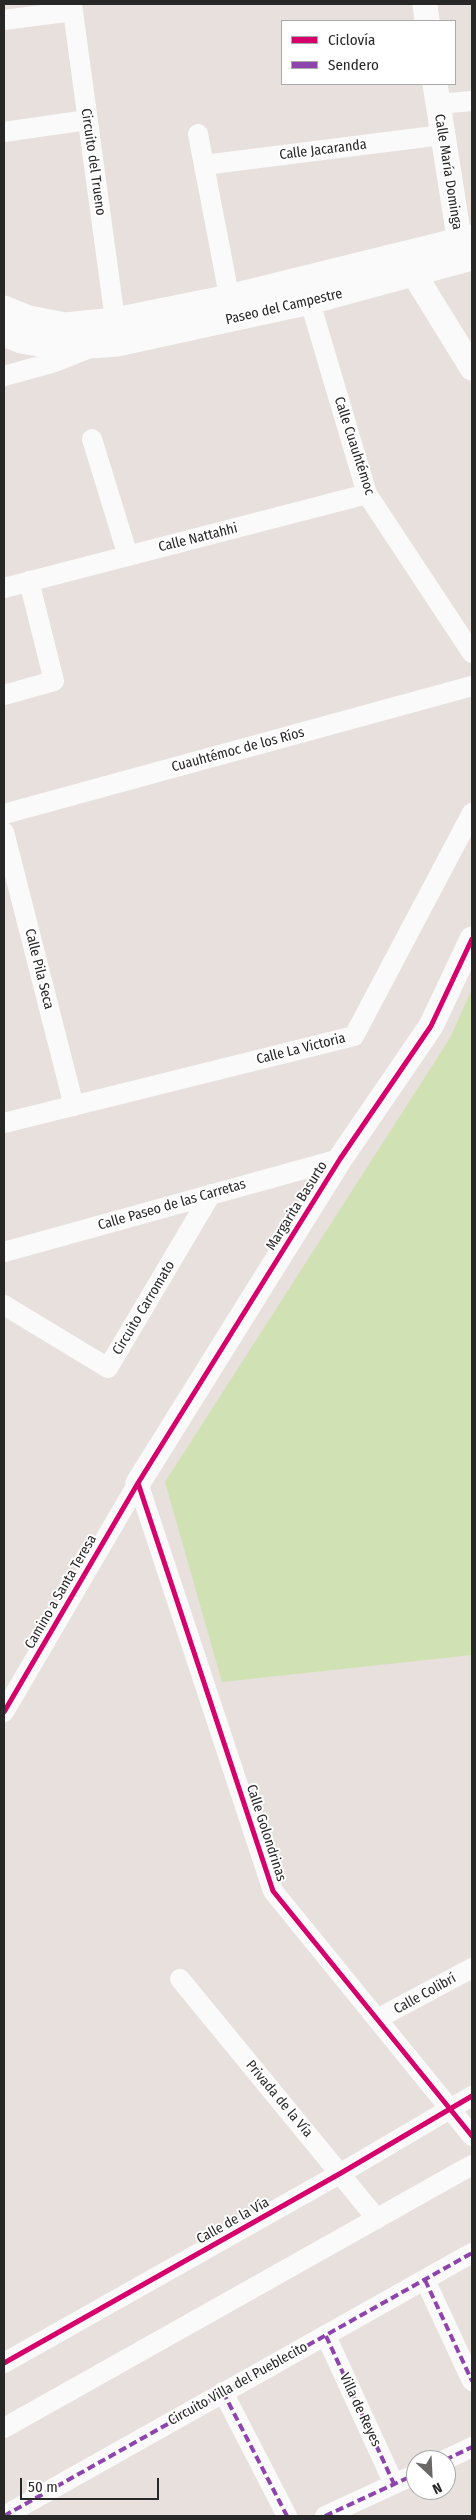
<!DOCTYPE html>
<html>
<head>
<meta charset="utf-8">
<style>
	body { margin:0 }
	#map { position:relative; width:476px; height:2520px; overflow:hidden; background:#e7e0dc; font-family:"Fira Sans Condensed",sans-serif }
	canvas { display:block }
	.frame { position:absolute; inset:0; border:5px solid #272727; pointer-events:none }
	.legend { position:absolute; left:281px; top:20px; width:175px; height:65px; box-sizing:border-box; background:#fff; border:1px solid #a9a9a9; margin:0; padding:6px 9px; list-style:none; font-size:15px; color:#272727 }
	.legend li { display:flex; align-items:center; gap:10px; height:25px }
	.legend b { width:25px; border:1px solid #a9a9a9 }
	.north { position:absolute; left:406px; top:2450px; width:50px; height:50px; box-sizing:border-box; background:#fff; border:1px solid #a9a9a9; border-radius:50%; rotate:155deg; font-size:14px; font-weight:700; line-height:20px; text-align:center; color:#272727 }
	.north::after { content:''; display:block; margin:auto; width:18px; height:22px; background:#6a6866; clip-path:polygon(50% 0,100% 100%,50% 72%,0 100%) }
	.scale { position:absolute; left:20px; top:2478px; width:139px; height:22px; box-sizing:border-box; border:2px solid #272727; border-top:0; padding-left:6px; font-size:15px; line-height:18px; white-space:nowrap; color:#272727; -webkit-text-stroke:4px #fff; paint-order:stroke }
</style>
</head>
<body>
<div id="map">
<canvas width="476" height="2520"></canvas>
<div class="frame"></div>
<ul class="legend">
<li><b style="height:6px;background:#d6006c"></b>Ciclovía</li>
<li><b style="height:6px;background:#8e44ad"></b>Sendero</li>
</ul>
<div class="north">N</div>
<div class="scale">50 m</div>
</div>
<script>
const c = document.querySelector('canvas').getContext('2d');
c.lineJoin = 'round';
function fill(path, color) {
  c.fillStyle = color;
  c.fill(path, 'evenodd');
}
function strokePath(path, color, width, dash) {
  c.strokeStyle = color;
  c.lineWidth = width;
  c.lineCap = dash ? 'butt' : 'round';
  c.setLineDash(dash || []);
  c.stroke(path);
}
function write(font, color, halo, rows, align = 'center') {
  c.font = font + ' "Fira Sans Condensed",sans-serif';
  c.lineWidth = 4;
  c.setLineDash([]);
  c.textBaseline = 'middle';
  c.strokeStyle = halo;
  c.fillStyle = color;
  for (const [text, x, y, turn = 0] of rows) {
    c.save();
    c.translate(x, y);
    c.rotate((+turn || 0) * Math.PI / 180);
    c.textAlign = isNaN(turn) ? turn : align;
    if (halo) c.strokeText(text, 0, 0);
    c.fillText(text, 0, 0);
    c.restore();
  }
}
const green = new Path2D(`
	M472 989V1655L222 1682 165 1482 450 1038Z`);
const minor = new Path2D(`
	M72 4 115 320
	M4 20 73 11
	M438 104 472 101
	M4 132 87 120
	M198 134 232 311
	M204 165 442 135
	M310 302 367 494 472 653
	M4 376 55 362 85 350
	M92 439 128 556
	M4 588 367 494
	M4 695 54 681 29 581
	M4 814 472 686
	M4 832 74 1106
	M4 1123 354 1036 472 813
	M4 1252 340 1159
	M4 1305 108 1368 211 1194
	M138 1483 273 1891 472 2136
	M4 1712 138 1483
	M180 1979 377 2219
	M377 2019 472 1968
	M425 2280 472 2381
	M326 2336 394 2484
	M4 2363 341 2173 472 2096
	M223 2392 287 2516
	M4 2428 472 2165
	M445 2460 472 2447
	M4 2516 472 2253
	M325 2516 416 2474`);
const tertiary = new Path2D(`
	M425 4 427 21
	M435 84 462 257
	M414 274 472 368
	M4 308 29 318 65 325 115 320 229 297 472 237
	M4 334 21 341 62 348 117 344 310 302 472 258
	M138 1483 340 1159 431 1026 472 939`);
const quiet = new Path2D(`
	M425 2280 472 2381
	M326 2336 394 2484
	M223 2392 287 2516
	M445 2460 472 2447
	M4 2516 472 2253
	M325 2516 416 2474`);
const cycleway = new Path2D(`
	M138 1483 273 1891 472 2136
	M4 1712 138 1483 340 1159 431 1026 472 939
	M4 2363 341 2173 472 2096`);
const streetNames = [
	["Calle Jacaranda",323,150,-7],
	["Circuito del Trueno",93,162,82],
	["Calle María Dominga",448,172,81],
	["Paseo del Campestre",284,307,-13],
	["Calle Cuauhtémoc",354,446,72],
	["Calle Nattahhi",198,538,-14],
	["Cuauhtémoc de los Ríos",238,750,-15],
	["Calle Pila Seca",39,969,76],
	["Calle La Victoria",301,1049,-14],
	["Calle Paseo de las Carretas",172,1205,-16],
	["Margarita Basurto",297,1206,-58],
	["Circuito Carromato",144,1308,-59],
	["Camino a Santa Teresa",61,1592,-60],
	["Calle Golondrinas",266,1833,72],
	["Calle Colibrí",425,1994,-29],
	["Privada de la Vía",279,2099,50],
	["Calle de la Vía",233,2221,-29],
	["Circuito Villa del Pueblecito",238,2384,-29],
	["Villa de Reyes",360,2410,65]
];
fill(green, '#d0e2b3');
strokePath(minor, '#fbfafa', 20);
strokePath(tertiary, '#fbfafa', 25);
strokePath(quiet, '#8e44ad', 4, [8, 4]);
strokePath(cycleway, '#d6006c', 5);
write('14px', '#272727', '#fff', streetNames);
</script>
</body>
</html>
